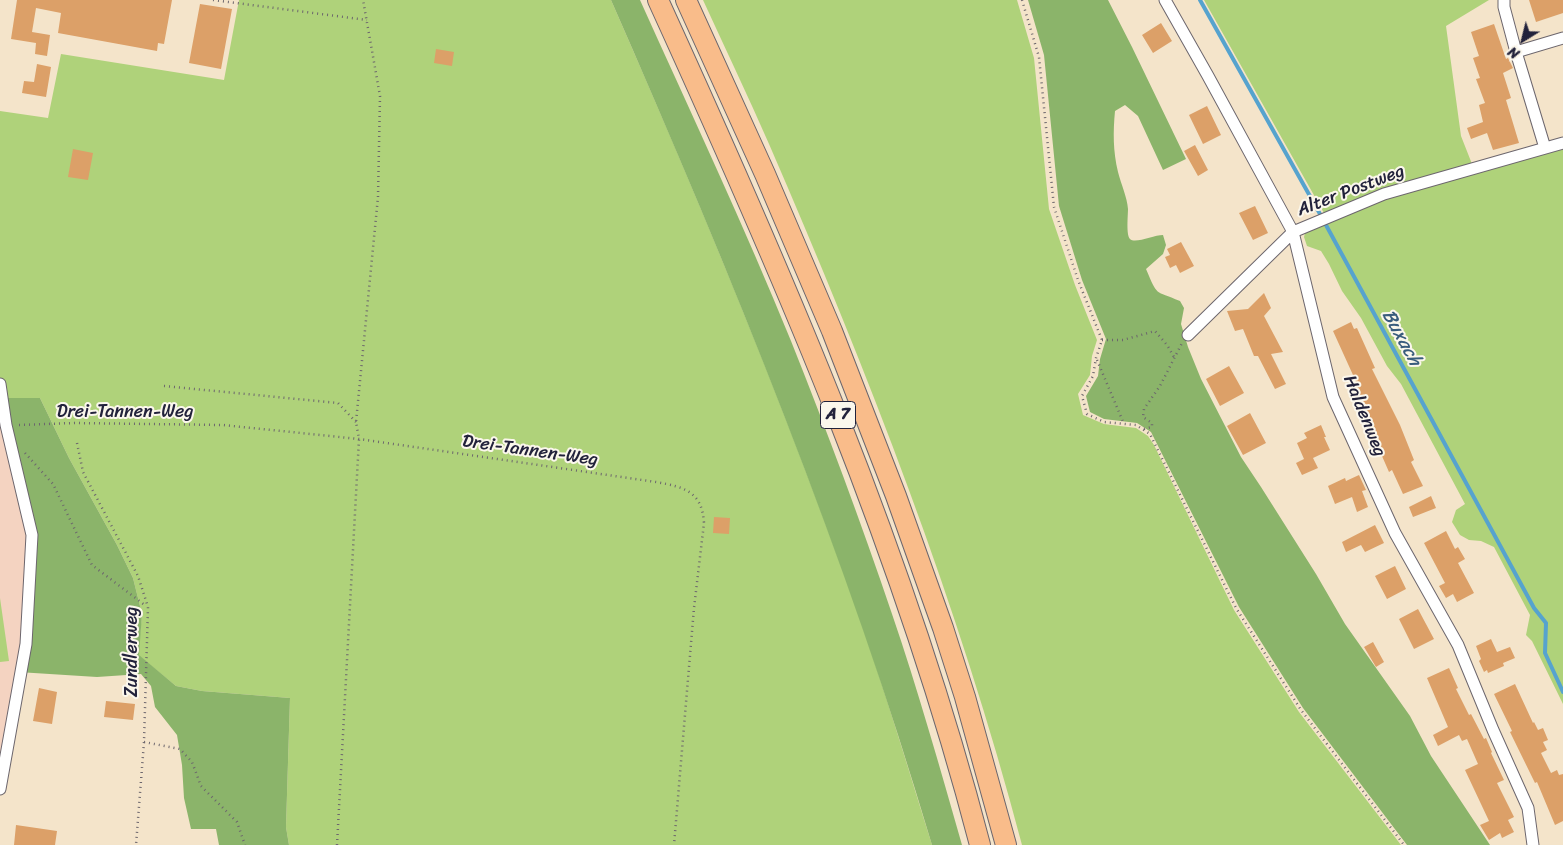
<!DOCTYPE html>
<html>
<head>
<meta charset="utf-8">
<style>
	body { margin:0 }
	#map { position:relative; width:1563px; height:845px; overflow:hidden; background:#f4e4ca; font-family:Sriracha,sans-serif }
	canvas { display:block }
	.north { position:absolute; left:1498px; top:15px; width:50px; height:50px; -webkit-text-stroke:4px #fbf7ec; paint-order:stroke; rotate:216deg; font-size:14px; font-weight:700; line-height:20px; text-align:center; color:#22223b }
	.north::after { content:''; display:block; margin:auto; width:18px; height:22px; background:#22223b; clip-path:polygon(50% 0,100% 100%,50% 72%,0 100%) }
</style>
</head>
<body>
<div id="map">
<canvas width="1563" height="845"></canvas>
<div class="north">N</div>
</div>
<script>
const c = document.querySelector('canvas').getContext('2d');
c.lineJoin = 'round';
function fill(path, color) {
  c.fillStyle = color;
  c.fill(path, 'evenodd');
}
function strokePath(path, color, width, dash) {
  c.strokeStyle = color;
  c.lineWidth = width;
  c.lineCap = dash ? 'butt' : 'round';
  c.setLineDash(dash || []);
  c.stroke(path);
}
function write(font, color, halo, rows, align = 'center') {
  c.font = font + ' Sriracha,sans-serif';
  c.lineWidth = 4;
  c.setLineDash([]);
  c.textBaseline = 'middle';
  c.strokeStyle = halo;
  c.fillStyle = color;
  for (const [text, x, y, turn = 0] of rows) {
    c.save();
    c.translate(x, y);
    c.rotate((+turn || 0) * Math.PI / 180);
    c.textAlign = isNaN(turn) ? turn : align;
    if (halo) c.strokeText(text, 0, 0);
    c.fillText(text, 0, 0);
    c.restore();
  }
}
const built = new Path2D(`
	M0 404 28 535 23 643 0 775Z`);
const green = new Path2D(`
	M239 0H611C696 193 777 387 848 585 879 671 905 758 932 845H289L286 827 290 698 202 691 176 686 138 655 142 614 133 578 117 545 69 458 40 398H0V111L48 118 61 54 224 80Z
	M703 0H1017L1034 58 1049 209 1075 285 1097 340 1092 356 1090 375 1078 394 1083 415 1104 424 1136 428 1148 436 1154 445 1234 610 1299 712 1401 845H1022C959 605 868 372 769 144 748 96 725 48 703 0Z
	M1204 0H1489L1446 26 1461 136 1472 164 1398 184 1364 196 1324 213Z
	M1563 149V704L1532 641 1526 635 1530 615 1494 547 1481 541 1469 540 1460 535 1452 522 1456 510 1465 504 1401 384 1387 366 1361 318 1342 291 1329 264 1321 251 1307 246 1304 237 1305 233 1356 210 1387 199Z
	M0 598 9 661 0 662Z`);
const forest = new Path2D(`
	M611 0H640C691 113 744 226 791 341 827 431 861 522 892 614 918 690 940 768 962 845H932C847 556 732 276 611 0Z
	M1028 0H1108L1132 47 1186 159 1163 170 1138 116 1125 105 1115 111C1113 132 1113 151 1118 172 1121 184 1127 197 1128 209 1128 215 1126 235 1130 239 1135 244 1154 235 1163 235L1166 245 1163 254 1146 269C1158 297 1154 290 1180 301L1184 308 1181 324 1188 347 1201 379 1241 457 1261 487 1316 574 1345 624 1410 716 1431 756 1490 845H1407L1303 708 1239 607 1151 432 1137 423 1104 419 1090 412 1086 396 1098 376 1100 359 1106 339 1082 280 1059 206 1044 55Z
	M0 398H40L69 458 117 545 133 578 142 614 139 655 176 686 202 691 290 698 286 827 289 845H219L216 829H191L184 798 182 765 177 735 155 707 151 686 141 674 97 677 18 672 23 643 28 535Z`);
const stream = new Path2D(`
	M1200 0 1320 214 1534 608 1546 623 1545 653 1563 692`);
const building = new Path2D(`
	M17 0H172L164 44 158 43 157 51 58 33 61 13 36 8 32 32 50 35 47 56 35 54 36 43 11 39Z
	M1529 0H1563V13L1536 22Z
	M200 4 232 9 221 69 189 63Z
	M1161 23 1172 41 1153 53 1142 35Z
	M1494 24 1506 59 1508 58 1513 68 1503 73 1511 98 1506 100 1519 143 1493 150 1487 133 1471 139 1467 128 1483 122 1479 105 1485 103 1476 79 1480 78 1473 58 1479 56 1471 32Z
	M436 49 454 52 452 66 434 63Z
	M37 64 51 67 46 97 22 93 24 81 34 82Z
	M1207 106 1221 135 1203 144 1189 115Z
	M1195 145 1208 170 1198 176 1184 151Z
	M73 149 93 153 88 180 68 177Z
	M1255 206 1268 233 1253 240 1239 213Z
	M1181 242 1194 266 1180 273 1176 265 1170 268 1165 257 1170 255 1167 249Z
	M1264 293 1271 308 1264 316 1283 352 1271 354 1286 384 1275 389 1258 356H1254L1243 329 1235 331 1227 311 1248 309Z
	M1351 322 1354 329 1357 328 1375 368 1372 369 1400 425 1414 460 1411 462 1423 486 1403 494 1392 470 1389 472 1378 447 1381 446 1354 395 1357 393 1354 387 1358 386 1333 331Z
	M1229 366 1244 393 1220 406 1206 379Z
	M1250 413 1266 443 1243 455 1227 426Z
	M1321 425 1326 437H1324L1330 450 1313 458 1318 468 1302 475 1296 463 1304 459 1297 443 1307 438 1304 433Z
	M1359 475 1366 490 1362 491 1368 507 1357 512 1352 497 1335 504 1328 486 1345 478 1346 481Z
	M1431 496 1436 508 1413 517 1409 507Z
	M714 517 730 518 729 534 713 533Z
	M1375 525 1384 543 1365 552 1361 545 1346 552 1342 542Z
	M1446 531 1455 549 1458 547 1465 559 1458 563 1474 593 1457 602 1453 594 1446 598 1439 586 1445 583 1424 543Z
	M1395 566 1406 589 1387 599 1375 576Z
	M1418 609 1434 639 1414 649 1399 619Z
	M1491 639 1497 652 1510 647 1515 658 1503 663 1504 666 1488 673 1487 670 1484 672 1479 661 1481 659 1476 646Z
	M1373 642 1384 662 1376 667 1364 647Z
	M1449 668 1458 688 1456 689 1469 715 1471 714 1484 739 1486 738 1492 752 1491 753 1504 780 1497 783 1514 817 1508 820 1514 832 1502 838 1500 833 1489 840 1480 825 1489 821 1465 770 1478 764 1467 739 1462 741 1459 735 1438 746 1433 735 1448 727 1427 678Z
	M1515 684 1533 723 1534 722 1538 730 1543 728 1548 740 1543 742 1547 750 1541 753 1551 773 1557 770 1559 775 1563 774V821L1555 825 1537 782 1535 783 1510 732 1512 731 1494 694Z
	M39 688 57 692 52 724 33 721Z
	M106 701 135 704 133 720 104 717Z
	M16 825 57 831 55 845H14Z`);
const path = new Path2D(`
	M213 0 367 20
	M1022 0 1039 57 1054 207 1078 280 1102 340 1096 358 1093 376 1082 396 1087 414 1104 422 1136 425 1150 434 1236 608 1301 710 1404 845
	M1102 340H1123L1155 331 1167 345 1174 357
	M1097 360 1124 424
	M164 386 338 403 356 422
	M19 425 74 423 223 425 359 439 656 482C684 487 702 491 704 523L694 608 674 845
	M1144 429 1152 427V423L1143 417 1144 409 1160 386 1182 343
	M77 443 83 472 138 576 148 607 144 742 136 845
	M25 453 53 484 92 565 146 606
	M144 742 180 749 192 762 201 786 237 822 245 845
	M337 845 359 439 356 422 378 197 380 96 363 0`);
const street = new Path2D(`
	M1165 0 1208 76 1293 232 1333 397 1395 533 1458 645 1493 730 1528 808 1533 845
	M1504 0V7L1516 52 1545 148
	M1516 52 1563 38
	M1188 335 1293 232 1384 194 1563 143
	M0 384 6 425 32 535 26 644 0 789`);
const highway = new Path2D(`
	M658 0C783 274 904 552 980 845
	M686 0 765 174 832 331 896 496 943 628 965 697 1006 845`);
const shields = [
	[838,415,35]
];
const shieldNames = [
	["A 7",838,415]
];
const streetNames = [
	["Alter Postweg",1351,191,-21],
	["Drei-Tannen-Weg",125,412],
	["Haldenweg",1364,416,68],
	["Drei-Tannen-Weg",530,451,8],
	["Zundlerweg",132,652,-90]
];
const waterNames = [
	["Buxach",1401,338,61]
];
fill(built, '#f4d3c1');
fill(green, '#afd27a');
fill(forest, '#8bb46a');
strokePath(stream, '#56a3ce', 4);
fill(building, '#dca068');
strokePath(street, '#6c666d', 13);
strokePath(highway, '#6c666d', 22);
strokePath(path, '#6c666d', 2.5, [1, 4]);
strokePath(street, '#fff', 11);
strokePath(highway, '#f9bc8a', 20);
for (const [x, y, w] of shields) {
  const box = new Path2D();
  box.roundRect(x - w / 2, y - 13.5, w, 27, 4);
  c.fillStyle = '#fbf7ec';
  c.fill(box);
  strokePath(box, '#22223b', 1);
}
write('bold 16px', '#22223b', null, shieldNames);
write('18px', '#22223b', '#fbf7ec', streetNames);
write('italic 19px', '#395c7d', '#fbf7ec', waterNames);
</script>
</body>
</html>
